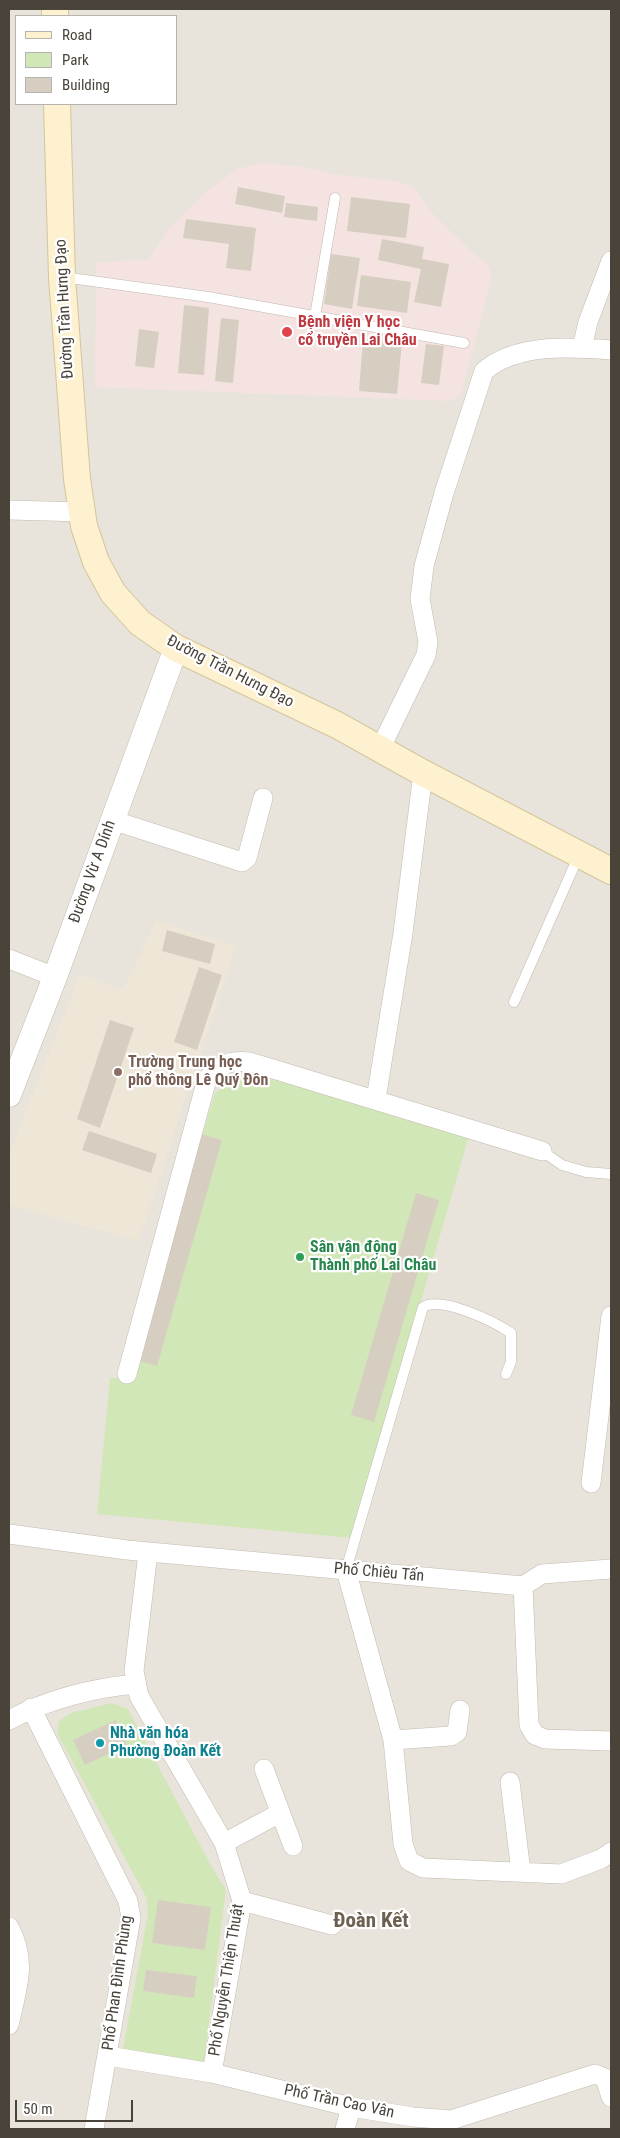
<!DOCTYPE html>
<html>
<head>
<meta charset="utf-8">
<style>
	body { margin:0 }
	#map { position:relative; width:620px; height:2138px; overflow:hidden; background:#f5f3ec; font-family:"Roboto Condensed",sans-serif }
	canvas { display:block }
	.frame { position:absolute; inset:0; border:10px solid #4a433a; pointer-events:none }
	.legend { position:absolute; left:15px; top:15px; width:162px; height:90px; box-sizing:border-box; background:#fff; border:1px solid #b7b4b0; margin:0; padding:6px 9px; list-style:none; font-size:15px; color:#4a433a }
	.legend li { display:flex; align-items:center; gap:10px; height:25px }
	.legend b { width:25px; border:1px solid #b7b4b0 }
	.scale { position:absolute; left:15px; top:2100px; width:118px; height:22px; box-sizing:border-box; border:2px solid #4a433a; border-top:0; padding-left:6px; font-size:15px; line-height:18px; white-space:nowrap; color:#4a433a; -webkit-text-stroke:4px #fff; paint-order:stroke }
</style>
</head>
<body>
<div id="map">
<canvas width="620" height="2138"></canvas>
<div class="frame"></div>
<ul class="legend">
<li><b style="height:6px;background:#fdf1cf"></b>Road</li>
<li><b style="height:14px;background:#d2e7b7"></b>Park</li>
<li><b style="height:14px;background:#d7cec2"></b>Building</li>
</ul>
<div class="scale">50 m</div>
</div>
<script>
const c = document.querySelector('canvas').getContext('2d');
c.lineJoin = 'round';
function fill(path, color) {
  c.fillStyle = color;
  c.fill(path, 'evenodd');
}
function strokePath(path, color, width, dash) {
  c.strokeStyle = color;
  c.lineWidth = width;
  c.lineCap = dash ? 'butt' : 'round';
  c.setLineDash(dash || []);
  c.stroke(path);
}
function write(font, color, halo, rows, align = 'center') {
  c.font = font + ' "Roboto Condensed",sans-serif';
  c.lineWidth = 4.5;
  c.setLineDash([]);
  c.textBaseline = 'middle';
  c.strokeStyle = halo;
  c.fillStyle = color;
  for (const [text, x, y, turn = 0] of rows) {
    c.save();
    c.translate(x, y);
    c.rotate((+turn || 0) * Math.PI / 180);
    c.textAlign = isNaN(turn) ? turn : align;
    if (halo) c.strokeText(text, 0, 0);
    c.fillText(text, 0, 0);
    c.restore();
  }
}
const residential = new Path2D(`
	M9 9H611V2129H9ZM16 16H176V104H16Z`);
const education = new Path2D(`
	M156 921 236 946 139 1241 9 1205V1154L80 974 123 990Z`);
const medical = new Path2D(`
	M263 163 307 167 331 174 395 181 413 186 430 211 476 256 486 262 492 276 461 395 451 401 95 387 96 263 149 259 171 227 205 193 237 169Z`);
const green = new Path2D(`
	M246 1072 469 1136 352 1538 97 1514 110 1378H130L215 1093 235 1080 236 1075 240 1076Z
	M112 1703 128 1709 209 1862 226 1890 204 2062 123 2049 148 1914 146 1897 57 1733 59 1721 71 1713Z`);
const building = new Path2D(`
	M238 187 285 196 282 213 235 204Z
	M351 197 410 204 406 238 347 231Z
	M286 203 318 207 317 221 284 217Z
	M186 219 256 228 251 271 226 268 229 244 183 238Z
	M382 239 424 247 422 259 449 264 441 307 414 302 421 269 378 260Z
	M331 254 360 258 352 309 324 304Z
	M361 275 411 282 407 313 357 306Z
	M184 305 209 308 204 375 178 373Z
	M221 318 239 320 233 383 215 381Z
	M139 329 159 332 154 368 135 366Z
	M363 339 402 342 397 394 359 391Z
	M426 344 444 346 439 385 421 383Z
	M167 930 215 944 210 964 162 951Z
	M199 967 222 975 197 1050 174 1042Z
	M110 1020 134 1028 100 1128 77 1119Z
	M89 1131 157 1154 151 1173 82 1150Z
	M201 1134 222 1140 157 1366 136 1360Z
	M416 1193 439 1200 374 1422 351 1415Z
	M116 1720 127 1745 85 1765 73 1740Z
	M158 1900 211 1907 205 1950 152 1943Z
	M146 1970 197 1976 194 1998 143 1991Z`);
const service = new Path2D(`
	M63 277 208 297 464 343
	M315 316 335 198
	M514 1002 579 855
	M542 1151 562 1165 586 1172 611 1174
	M346 1570 423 1307C442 1296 493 1321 511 1333V1362L506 1374`);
const minor = new Path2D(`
	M582 348 588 322 611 261
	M9 510 82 512
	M380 749 426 655 428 642 420 599 424 566 444 493 484 371C517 343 571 347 611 350
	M112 820 242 862 247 858 263 798
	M9 959 55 977
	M376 1099 403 933 423 773
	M127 1374 207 1079C222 1064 228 1060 250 1062L542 1151
	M591 1483 611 1316
	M9 1534 127 1550 523 1586 529 1725 535 1735 545 1739 611 1741
	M148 1552 134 1671 139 1696 224 1843 242 1901 212 2073
	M346 1570 393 1740 403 1844 409 1861 423 1868 561 1874 601 1859 611 1852
	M523 1586 542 1574 611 1569
	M31 1708 128 1901 131 1918 94 2129
	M9 1720C47 1700 93 1688 136 1684
	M393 1740 451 1736 457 1732 460 1710
	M264 1769 293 1846
	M510 1782 521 1872
	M224 1843 280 1813
	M242 1901 332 1925
	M9 1927C28 1961 17 1989 9 2025
	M108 2056 212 2073 351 2107 413 2117 451 2120 595 2074 605 2078 611 2097
	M345 2129 351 2107`);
const tertiary = new Path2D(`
	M9 1095 55 977 176 648`);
const secondary = new Path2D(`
	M55 9V16
	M57 104 62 277 77 479 84 526 96 562 113 593 140 623 176 648 337 725 423 773 611 871`);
const markers = [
	[287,332,6,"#e0444e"],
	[118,1072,5,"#8d6e63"],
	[300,1257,5,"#2e9e5b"],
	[100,1743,5,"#0f9aa8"]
];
const streetNames = [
	["Đường Trần Hưng Đạo",65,309,-93],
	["Đường Trần Hưng Đạo",230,672,27],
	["Đường Vừ A Dính",93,872,-70],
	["Phố Chiêu Tấn",379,1573,5],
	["Phố Nguyễn Thiện Thuật",227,1980,-81],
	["Phố Phan Đình Phùng",118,1983,-82],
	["Phố Trần Cao Vân",339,2102,12]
];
const healthNames = [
	["Bệnh viện Y học",298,323],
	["cổ truyền Lai Châu",298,341]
];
const educationNames = [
	["Trường Trung học",128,1063],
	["phổ thông Lê Quý Đôn",128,1081]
];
const leisureNames = [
	["Sân vận động",310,1248],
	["Thành phố Lai Châu",310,1266]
];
const cultureNames = [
	["Nhà văn hóa",110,1734],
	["Phường Đoàn Kết",110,1752]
];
const districtNames = [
	["Đoàn Kết",371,1922]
];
fill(residential, '#e9e4db');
fill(education, '#eee7d7');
fill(medical, '#f5e3e1');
fill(green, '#d2e7b7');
fill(building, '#d7cec2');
strokePath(service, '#c1baaf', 11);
strokePath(minor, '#c1baaf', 20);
strokePath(tertiary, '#c1baaf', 25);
strokePath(secondary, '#d3c59e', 28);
strokePath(service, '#fff', 10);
strokePath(minor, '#fff', 19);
strokePath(tertiary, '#fff', 24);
strokePath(secondary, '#fdf1cf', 26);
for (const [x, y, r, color] of markers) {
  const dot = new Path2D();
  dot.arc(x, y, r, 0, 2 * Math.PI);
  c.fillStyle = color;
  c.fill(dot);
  strokePath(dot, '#fff', 2);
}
write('16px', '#4a433a', '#fff', streetNames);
write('bold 16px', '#be3a42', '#fff', healthNames, 'left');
write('bold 16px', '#785e54', '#fff', educationNames, 'left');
write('bold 16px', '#27864d', '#fff', leisureNames, 'left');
write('bold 16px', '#0d838f', '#fff', cultureNames, 'left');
write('bold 21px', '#6c6151', '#fff', districtNames);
</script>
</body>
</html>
